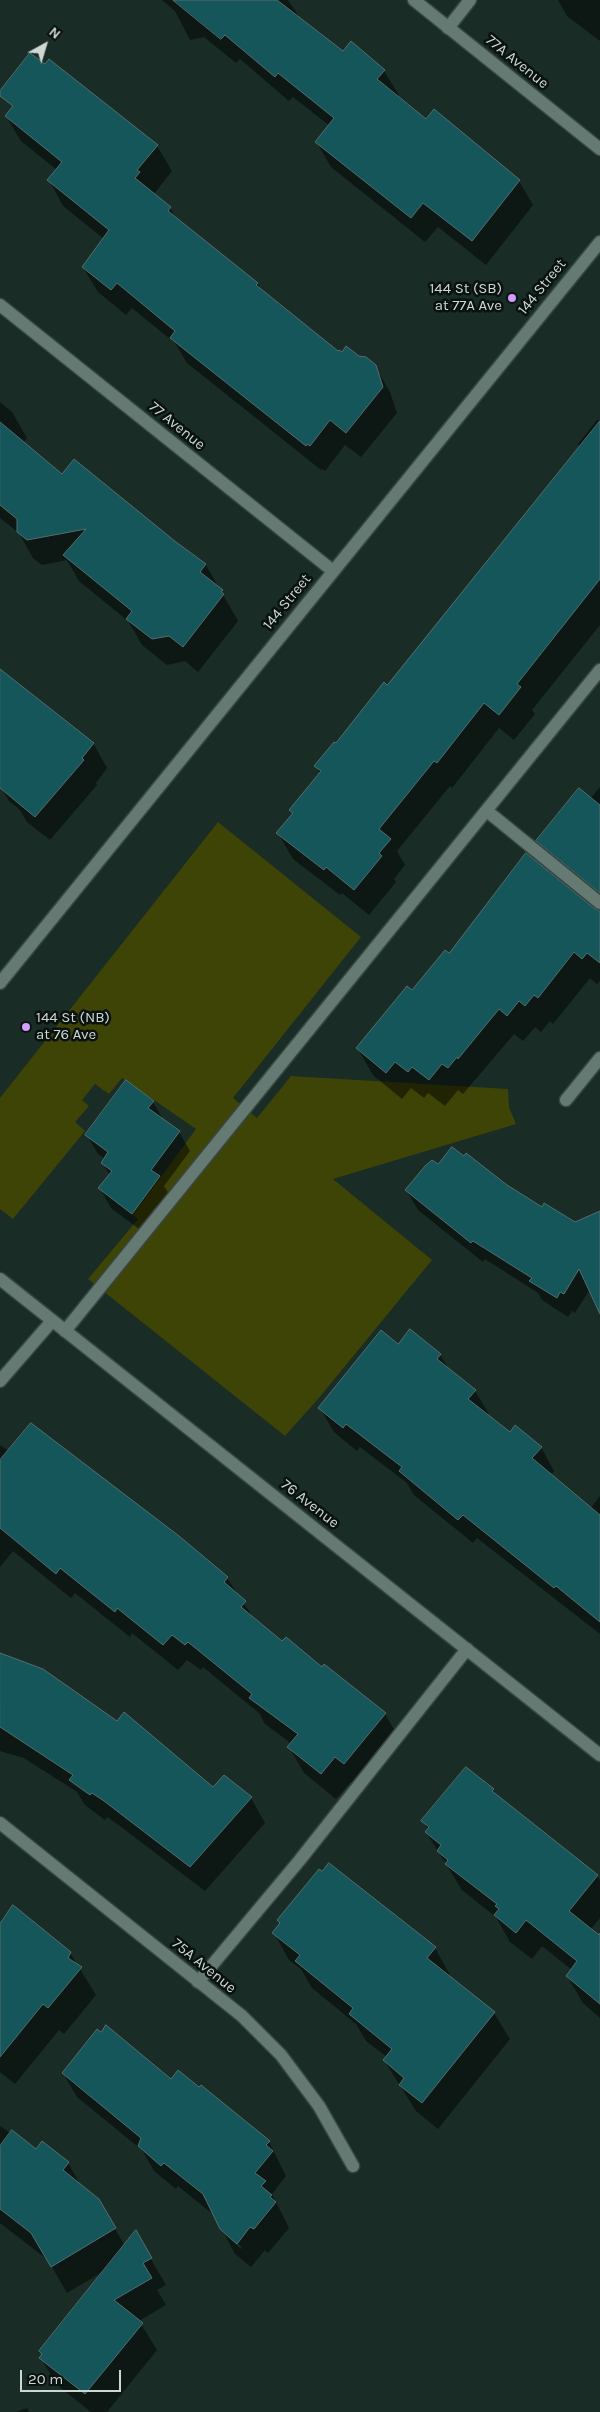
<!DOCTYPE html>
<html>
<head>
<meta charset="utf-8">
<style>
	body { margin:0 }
	#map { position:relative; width:600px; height:2412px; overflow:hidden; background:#192c26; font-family:Karla,sans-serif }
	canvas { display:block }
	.north { position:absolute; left:20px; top:20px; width:50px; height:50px; -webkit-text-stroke:4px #0a1210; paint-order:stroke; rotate:39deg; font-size:14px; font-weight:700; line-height:20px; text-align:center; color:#cdd8d4 }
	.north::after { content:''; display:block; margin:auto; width:18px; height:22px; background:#cdd8d4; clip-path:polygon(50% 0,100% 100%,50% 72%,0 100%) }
	.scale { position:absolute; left:20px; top:2370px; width:101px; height:22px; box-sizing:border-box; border:2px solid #cdd8d4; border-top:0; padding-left:6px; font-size:15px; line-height:18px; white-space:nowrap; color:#cdd8d4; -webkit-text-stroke:4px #0a1210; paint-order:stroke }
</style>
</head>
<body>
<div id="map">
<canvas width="600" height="2412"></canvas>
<div class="north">N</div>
<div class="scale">20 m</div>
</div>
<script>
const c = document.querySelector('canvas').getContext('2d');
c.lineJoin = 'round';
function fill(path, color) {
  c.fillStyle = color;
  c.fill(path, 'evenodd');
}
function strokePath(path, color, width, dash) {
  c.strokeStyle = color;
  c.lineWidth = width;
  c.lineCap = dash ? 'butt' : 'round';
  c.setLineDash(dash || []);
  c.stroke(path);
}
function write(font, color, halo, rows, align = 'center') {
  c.font = font + ' Karla,sans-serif';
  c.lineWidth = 5;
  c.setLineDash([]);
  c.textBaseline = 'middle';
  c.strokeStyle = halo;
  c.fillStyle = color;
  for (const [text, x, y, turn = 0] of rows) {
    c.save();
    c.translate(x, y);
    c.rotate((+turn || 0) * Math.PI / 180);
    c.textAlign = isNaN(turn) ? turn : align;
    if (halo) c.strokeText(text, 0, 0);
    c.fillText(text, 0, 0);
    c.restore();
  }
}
const green = new Path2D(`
	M218 822 361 937 233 1098 257 1118 291 1076 508 1089 509 1107 516 1124 333 1179 432 1260 318 1399 285 1436 88 1279 138 1219 133 1215 196 1129 122 1078 109 1094 95 1084 82 1100 89 1106 75 1122 85 1131 13 1219 0 1209V1098Z`);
const shadow = new Path2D(`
	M162 0H288L302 21 343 53 351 43 384 71 399 95 397 97 426 121 519 181 533 205 486 265 438 227 425 242 331 167 317 143 330 126 293 97 289 101 240 59 236 63 204 37 190 40 175 11Z
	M558 0H600V41L567 16Z
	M6 116 157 146 172 171 153 195 170 208 176 219 258 284 262 292 338 353 358 357 375 366 390 392 397 413 361 457 345 445 325 471 322 469 321 470 187 363 175 343 132 308 126 315 98 292 83 267 104 239 63 206 49 180 57 170 21 141Z
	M0 402 12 412 27 438 23 443 62 476 175 543 206 565 238 621 198 672 185 661 167 665 142 645 128 621 79 581 67 560 42 565 33 558 19 533 0 518Z
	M597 420H600V625L532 710 535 714 514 740 499 728 452 788 450 786 397 851 405 865 394 879 396 882 369 915 342 893 340 895 293 859 278 833 293 814 291 810 320 774 316 766 387 687 580 447 578 444Z
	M0 670 93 743 107 768 96 783 97 785 50 840 27 822 20 810 9 801 0 786Z
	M600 787V906L553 867 538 841 590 799Z
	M594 910 600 912V981L597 984 590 978 553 1024 550 1021 541 1032 535 1027 523 1041 514 1034 463 1094 458 1090 445 1106 428 1093 424 1098 411 1088 402 1099 373 1075 358 1049 449 954Z
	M153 1102 164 1121 179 1132 190 1151 164 1186 170 1196 143 1232 111 1208 100 1188 110 1175 102 1163 105 1159 98 1154 87 1135Z
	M438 1166 507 1186 542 1208 575 1223 600 1212V1311L590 1289 575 1313 572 1311 568 1317 542 1300 538 1293 485 1259 483 1262 418 1210 407 1191Z
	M410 1331 440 1355 450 1371 475 1391 489 1414 487 1416 510 1433 541 1447 554 1471 551 1475 590 1509 600 1496V1634L477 1538 473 1543 414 1495 407 1483 360 1447 357 1451 334 1432 320 1408 398 1345Z
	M0 1445 9 1451 178 1537 227 1578 255 1620 282 1642 385 1714 400 1740 359 1789 351 1782 336 1799 304 1773 289 1747 292 1744 265 1724 259 1713 203 1667 201 1670 187 1660 178 1670 132 1633 130 1637 75 1593 71 1598 13 1551 0 1567Z
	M0 1655 213 1789 251 1798 265 1823 205 1891 120 1826 107 1817 105 1820 85 1805 77 1792 24 1758 0 1751Z
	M493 1790 497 1796 597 1876 600 1881V1918L590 1930 600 1938V2018L583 2003 567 1976 572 1970 542 1946 532 1959 510 1942 496 1917 462 1890 426 1832 428 1830 423 1821Z
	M278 1920 435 1948 450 1975 449 1977 494 2013 510 2039 438 2129 416 2111 384 2060 387 2057 366 2041 356 2024 312 1988 301 1969 289 1960 274 1933 281 1925Z
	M0 1924 70 1953 96 1995 64 2034 59 2030 15 2084 0 2072Z
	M63 2073 171 2081 269 2142 286 2176 272 2194 289 2228 268 2253 265 2250 251 2267 235 2254 225 2235 241 2249 242 2247 222 2230 215 2216 178 2186 176 2189 154 2171 142 2150 77 2097Z
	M0 2126 36 2150 68 2163 81 2186 98 2200 125 2246 135 2232 166 2285 157 2290 166 2305 139 2321 157 2350 107 2412H91L56 2384 41 2358 43 2355 40 2351 104 2271 67 2293 48 2260 0 2223Z
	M27 2408 29 2412H16Z`);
const building = new Path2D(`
	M173 0H277L343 51 351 41 385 70 377 79 426 119 434 109 520 180 472 241 423 203 411 218 315 142 334 118 278 73 275 77 225 35 221 39Z
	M30 53 45 64 49 59 158 145 137 170 140 172 135 178 171 207 168 211 258 283 256 285 338 351 339 350 342 352 346 346 359 356 366 357 376 365 383 387 346 433 330 420 310 446 307 444 306 446 170 338 175 331 117 283 111 290 82 267 109 230 47 180 62 162 5 116 13 106 0 96V91Z
	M600 421V579L517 684 521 687 499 715 484 703 437 763 434 761 379 829 391 839 379 853 382 856 354 890 326 867 324 870 276 833 293 813 289 810 321 771 314 766 334 742 336 743 384 682 387 685Z
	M0 422 62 474 74 459 176 542 206 564 200 572 223 590 221 592 224 594 183 647 169 636 152 639 126 619 132 611 63 555 86 529 27 540 17 532V519L0 505Z
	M0 669 94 743 82 758 84 760 35 817 0 788Z
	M579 788 600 805V893L536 841Z
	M526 853 595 909 600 911V963L587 953 582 959 574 952 538 998 534 995 525 1006 519 1001 507 1016 499 1009 458 1059 457 1057 448 1068 442 1064 429 1080 412 1067 408 1072 395 1062 386 1073 356 1048 407 986 412 990 445 950 449 953Z
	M126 1080 154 1101 148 1108 180 1131 151 1170 160 1176 132 1214 98 1188 112 1171 101 1163 108 1152 85 1135Z
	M452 1147 464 1156 466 1153 507 1185 542 1207 544 1203 575 1222 600 1211V1314L579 1269 564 1294 560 1292 557 1298 529 1281 532 1278 473 1241 471 1243 405 1190 425 1166 432 1160 438 1164Z
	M410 1329 441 1354 437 1359 476 1390 468 1399 510 1432 515 1425 542 1447 532 1458 600 1515V1622L556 1586 554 1588 463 1515 458 1520 399 1471 402 1467 346 1424 343 1428 318 1408 381 1330 398 1344Z
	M31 1423 179 1536 228 1577 224 1582 246 1601 241 1607 282 1641 286 1637 322 1667 324 1664 386 1713 344 1764 335 1757 321 1774 287 1747 298 1734 249 1698 252 1694 188 1642 185 1645 172 1635 163 1645 117 1608 115 1612 60 1568 56 1574 0 1528V1460Z
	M0 1653 43 1669 117 1721 124 1712 213 1787 224 1775 252 1797 190 1867 104 1801 92 1793 90 1795 69 1780 73 1775 0 1727Z
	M466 1767 494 1789 492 1791 598 1875 569 1911 599 1935 600 1933V2004L566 1976 577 1961 526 1920 516 1933 494 1915 499 1909 495 1906 497 1904 445 1864 448 1860 437 1851 441 1845 425 1832 429 1827 421 1821Z
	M329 1863 436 1947 427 1958 495 2012 422 2103 399 2085 404 2078 383 2060 392 2049 349 2014 353 2008 295 1961 300 1955 272 1933 280 1923 277 1920 319 1869 322 1871Z
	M13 1905 71 1952 68 1958 82 1967 48 2008 43 2004 0 2057V1924Z
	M106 2025 171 2079 178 2070 199 2087 201 2085 270 2141 266 2145 273 2151 255 2173 266 2181 261 2186 272 2195 270 2197 276 2202 254 2229 250 2227 237 2244 220 2229 203 2194 164 2163 161 2166 138 2146 141 2138 62 2073 97 2029 101 2032Z
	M12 2130 36 2149 42 2141 69 2162 63 2170 99 2199 116 2228 51 2267 31 2233 0 2209V2146Z
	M136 2230 152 2258 143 2263 152 2278 114 2300 143 2323 85 2394 39 2358 42 2354 39 2351Z`);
const service = new Path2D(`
	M448 28 470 0
	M487 811 600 903
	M65 1331 600 670
	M0 1381 52 1321
	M198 1982 299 1861 467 1649`);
const minor = new Path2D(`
	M414 0 600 149
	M0 305 333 571
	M566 1100 600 1058
	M0 1823 242 2016 281 2055 319 2106 353 2166`);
const tertiary = new Path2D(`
	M0 1279 600 1755`);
const secondary = new Path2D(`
	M0 983 600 242`);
const markers = [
	[512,298,5,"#d39cfd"],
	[26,1027,5,"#d39cfd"]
];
const streetNames = [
	["77A Avenue",517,62,39],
	["144 Street",542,287,-51],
	["77 Avenue",177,426,39],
	["144 Street",287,602,-51],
	["76 Avenue",310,1504,38],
	["75A Avenue",204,1966,39]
];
const poiNames = [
	["144 St (SB)",502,289],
	["at 77A Ave",502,306],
	["144 St (NB)",36,1018,"left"],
	["at 76 Ave",36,1035,"left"]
];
fill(green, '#3d4406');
fill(shadow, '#0007');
fill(building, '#145659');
strokePath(building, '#566d6e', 1);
strokePath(service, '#384742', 15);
strokePath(minor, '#384742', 15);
strokePath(tertiary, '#384742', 15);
strokePath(secondary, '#384742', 15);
strokePath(service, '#657a73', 12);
strokePath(minor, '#657a73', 12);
strokePath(tertiary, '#657a73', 12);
strokePath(secondary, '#657a73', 12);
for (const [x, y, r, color] of markers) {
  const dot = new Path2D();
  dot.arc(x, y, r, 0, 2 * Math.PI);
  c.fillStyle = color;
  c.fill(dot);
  strokePath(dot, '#0a1210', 2);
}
write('15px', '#cdd8d4', '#0a1210', streetNames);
write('15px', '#cdd8d4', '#0a1210', poiNames, 'right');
</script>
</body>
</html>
